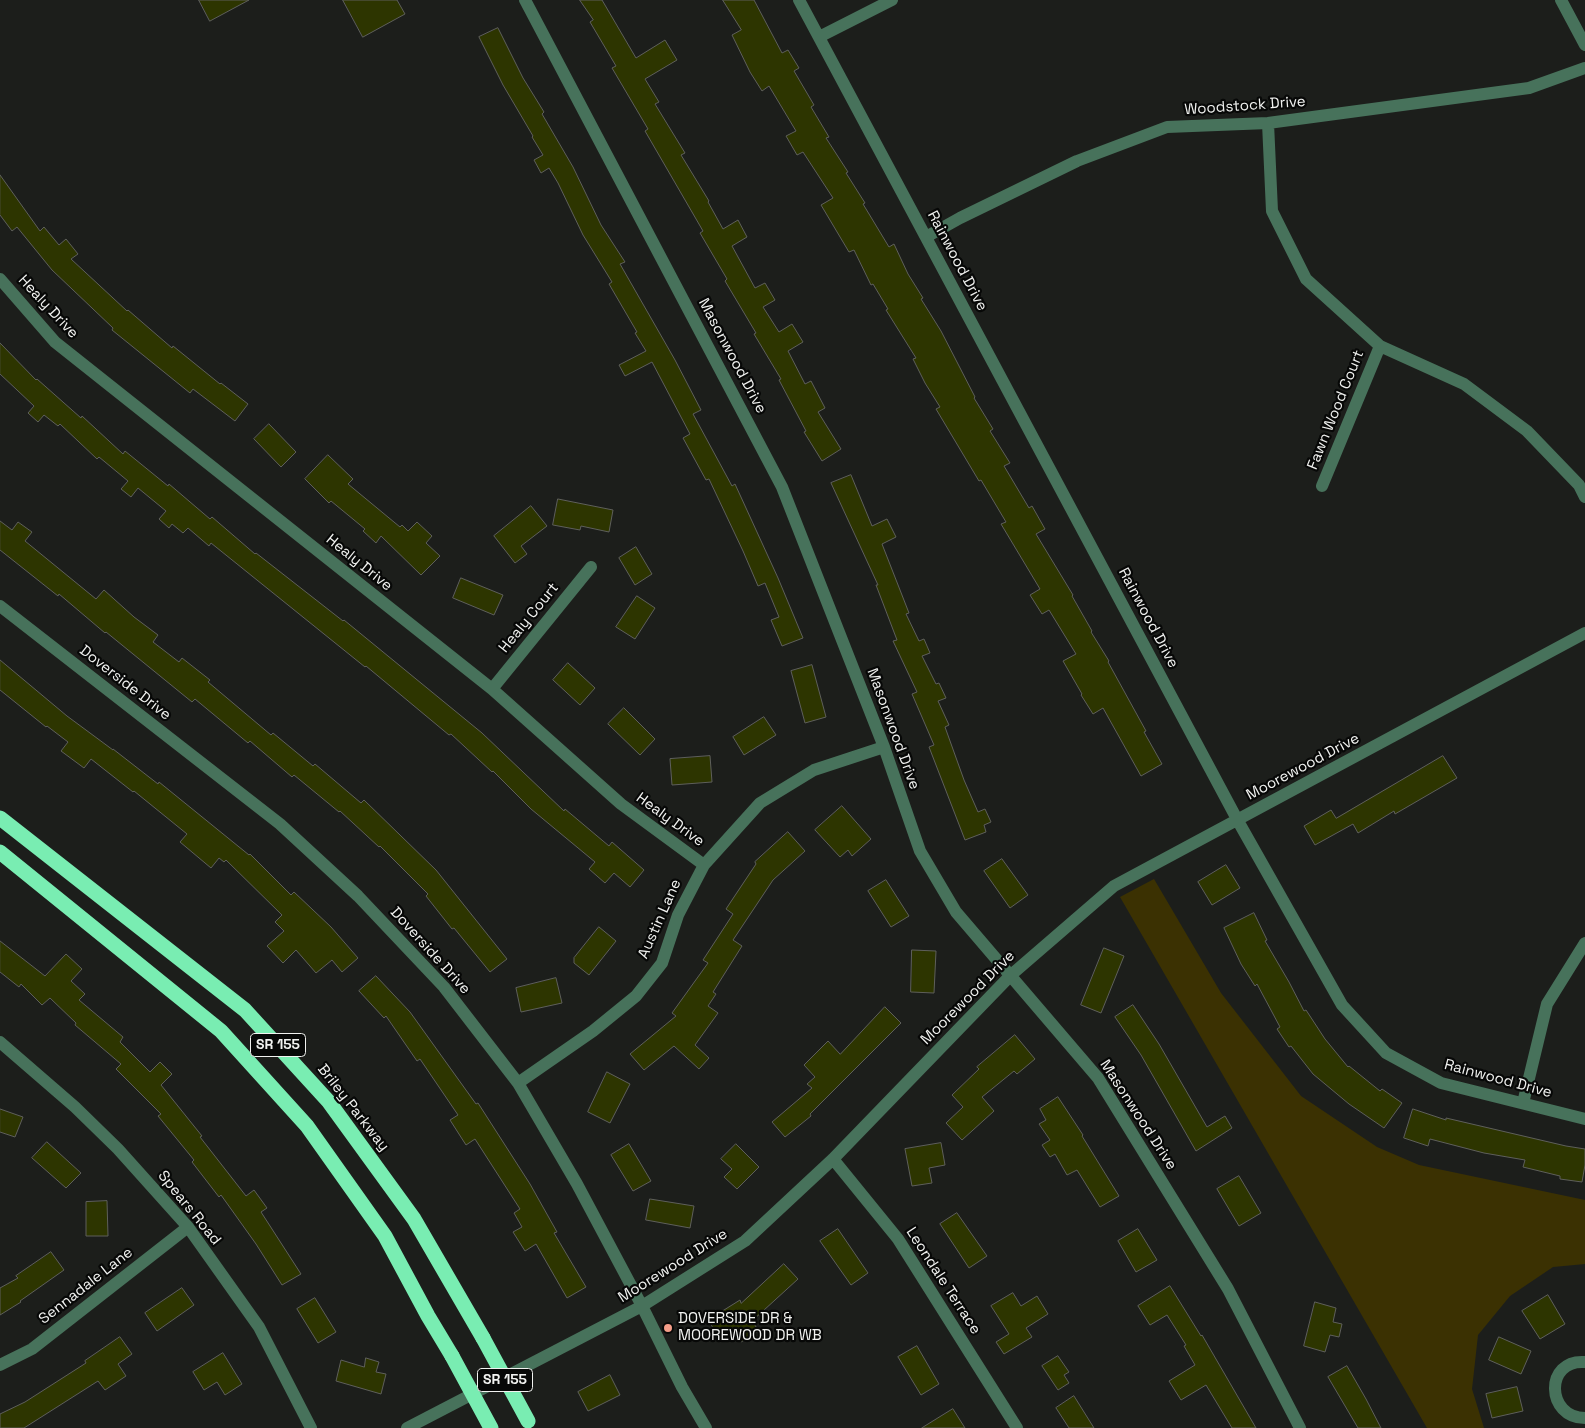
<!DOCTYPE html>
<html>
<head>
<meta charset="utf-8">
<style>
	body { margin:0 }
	canvas { display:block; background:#1c1e1b }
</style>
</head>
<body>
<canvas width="1585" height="1428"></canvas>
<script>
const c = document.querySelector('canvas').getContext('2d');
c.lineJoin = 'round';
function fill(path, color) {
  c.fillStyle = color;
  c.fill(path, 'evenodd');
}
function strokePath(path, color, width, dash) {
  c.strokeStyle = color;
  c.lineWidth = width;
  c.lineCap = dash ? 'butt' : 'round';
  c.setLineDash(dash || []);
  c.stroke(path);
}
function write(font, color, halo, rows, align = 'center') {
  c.font = font + ' "Space Grotesk",sans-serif';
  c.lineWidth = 4.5;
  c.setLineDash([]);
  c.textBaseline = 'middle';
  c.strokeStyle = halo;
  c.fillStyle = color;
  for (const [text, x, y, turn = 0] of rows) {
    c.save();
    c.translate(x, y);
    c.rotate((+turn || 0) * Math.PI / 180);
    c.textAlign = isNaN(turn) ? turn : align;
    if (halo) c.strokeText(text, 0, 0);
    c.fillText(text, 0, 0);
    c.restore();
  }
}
const green = new Path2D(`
	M1154 879 1221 993 1301 1096 1377 1147 1419 1165 1585 1200V1264L1553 1267 1510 1296 1478 1335 1472 1389 1484 1428H1427L1120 897Z`);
const building = new Path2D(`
	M199 0H249L210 21Z
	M343 0H397L405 14 363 37Z
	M580 0H602L636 58 665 40 677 60 645 79 659 102 655 104 685 153 681 155 709 201 708 202 723 229 738 220 747 237 732 246 755 288 765 283 775 300 763 307 779 332 792 324 803 342 788 351 805 384 811 381 825 408 818 412 841 449 822 461 804 432 806 431 779 380 781 379 754 334 756 333 725 281 727 279 700 233 703 231 645 131 648 129 612 68 616 66 590 22 593 20Z
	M723 0H754L782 53 788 50 799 68 794 71 814 105 811 107 829 137 826 138 848 172 846 173 865 203 863 204 889 247 894 244 908 274 923 298 921 299 941 331 975 397 974 398 993 429 990 431 1010 463 1004 466 1029 508 1032 506 1045 529 1036 534 1073 595 1072 596 1092 631 1091 632 1109 661 1108 662 1146 731 1144 732 1162 764 1141 776 1103 708 1093 714 1081 695 1082 694 1063 661 1076 654 1049 610 1042 614 1030 595 1040 589 1001 524 1006 522 981 480 979 481 936 409 940 407 925 383 913 359 916 358 886 310 888 309 873 284 871 285 854 250 849 252 821 205 833 198 803 152 797 155 786 136 796 131 769 86 762 91 750 72 732 35 741 30Z
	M498 28 523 78 544 112 542 114 573 167 601 225 625 262 620 264 675 360 701 410 693 414 732 486 735 484 778 578 803 638 782 646 771 620 779 617 765 583 758 586 743 551 709 479 706 480 683 438 690 434 652 362 625 376 619 365 646 351 635 333 637 332 609 284 612 282 583 235 558 183 549 168 541 173 534 160 543 155 532 137 533 136 503 85 479 37Z
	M0 175 40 231 44 227 59 245 66 239 78 254 71 259 127 311 128 310 172 348 173 346 220 384 221 383 248 404 235 421 193 389 190 393 112 330 113 328 52 270 17 227 12 231 0 215Z
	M0 343 36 380 37 379 81 418 82 416 123 454 125 451 168 486 169 484 210 519 212 517 255 554 256 553 343 621 344 620 482 733 564 811 565 809 609 846 612 842 644 870 630 887 614 873 605 883 589 869 595 862 531 809 493 771 492 772 451 734 449 735 366 666 365 667 211 543 209 546 188 528 183 533 172 524 169 528 159 519 166 511 138 488 131 497 121 489 128 481 99 457 97 459 60 424 58 426 44 415 38 422 28 413 34 406 0 374Z
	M269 424 296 452 281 467 254 439Z
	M328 455 353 479 348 484 400 527 402 525 408 531 417 522 432 536 426 543 440 556 421 575 381 536 376 543 363 531 365 529 331 501 329 503 305 479Z
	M851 475 872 526 887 519 896 537 882 544 909 613 906 614 919 641 924 639 930 653 922 656 936 684 939 683 946 698 938 701 949 725 945 727 964 780 978 812 985 809 991 822 984 825 986 832 965 840 929 747 934 745 912 694 917 692 893 641 897 640 876 585H878L831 483Z
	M558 499 613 510 609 532 581 526 580 530 553 525Z
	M531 506 547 526 521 546 527 554 515 563 494 536Z
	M0 521 12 530 18 522 32 532 25 541 96 599 104 590 134 617 158 635 153 642 179 662 182 658 210 680 208 682 271 735 273 733 313 766 315 764 361 803 364 800 436 870 507 959 490 972 454 928 452 929 426 896 428 894 380 846 379 847 340 811 339 812 294 775 292 777 250 741 248 743 195 699 192 702 106 632 105 633 59 594 58 596 0 550Z
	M636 547 652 574 635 585 619 558Z
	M461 578 503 595 494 615 453 598Z
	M637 596 655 608 635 639 616 627Z
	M0 660 67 716 113 750V749L158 784 159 782 249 855 250 854 291 895 294 892 331 927 358 958 342 972 332 960 316 973 296 950 283 963 267 946 284 931 275 922 282 915 226 860 224 862 219 858 211 868 180 842 187 834 134 791 133 792 91 759 84 768 61 751 68 742 47 726 46 727 0 690Z
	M568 663 595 688 580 705 553 680Z
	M812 665 826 717 805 723 791 671Z
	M624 708 655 739 640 755 608 724Z
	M764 717 776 735 744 755 733 737Z
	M710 756 712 782 672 785 670 759Z
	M1443 756 1457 778 1395 814 1394 811 1358 833 1353 824 1315 845 1304 826 1331 810 1336 818Z
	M842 806 871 839 852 856 848 850 840 857 815 830Z
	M788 832 805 851 773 880 733 940 742 946 713 992 716 994 708 1006 718 1013 695 1045 709 1058 699 1069 674 1046 644 1070 630 1054 676 1016 672 1013 708 963 703 960 733 914 726 909 756 864 755 862Z
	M1002 859 1028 895 1010 908 984 871Z
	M1226 865 1240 888 1212 905 1198 882Z
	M886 880 909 916 891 927 868 891Z
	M1254 913 1267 940 1265 941 1289 982 1304 1011 1306 1010 1325 1039 1348 1067 1349 1066 1380 1091 1382 1089 1402 1103 1384 1128 1349 1104 1313 1074 1291 1046 1289 1047 1277 1029 1280 1027 1257 984 1255 986 1241 964 1224 928Z
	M599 927 616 941 589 975 574 963V958Z
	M0 941 45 976 66 954 82 969 71 981 85 994 79 1000 123 1037 120 1042 150 1072 160 1062 172 1074 161 1085 202 1136 200 1137 246 1196 254 1190 267 1208 261 1212 301 1274 282 1285 256 1244 221 1195 219 1197 192 1162 194 1160 158 1116 161 1114 116 1069 121 1064 75 1025 76 1023 50 998 42 1005 21 984 19 987 0 972Z
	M1104 948 1124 956 1101 1013 1081 1005Z
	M912 950 936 951 934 993 911 992Z
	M376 976 410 1012 476 1104 478 1103 530 1184 557 1232 554 1233 586 1287 567 1298 536 1244 525 1251 513 1232 522 1227 514 1213 520 1209 475 1139 466 1145 450 1120 458 1115 420 1059 417 1061 386 1016 384 1018 359 991Z
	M556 978 562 1003 521 1012 516 988Z
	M1133 1005 1159 1044 1207 1127 1225 1116 1232 1128 1196 1151 1141 1055 1115 1017Z
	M885 1007 901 1023 810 1114 811 1116 785 1137 772 1122 812 1088 807 1084 815 1077 804 1065 828 1041 840 1054Z
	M1015 1035 1035 1059 1017 1074 1014 1071 982 1097 994 1111 962 1140 946 1123 963 1107 952 1095 979 1069 977 1067Z
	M607 1072 630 1084 610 1123 588 1112Z
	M1058 1097 1083 1135 1082 1136 1119 1196 1100 1207 1077 1170 1067 1175 1055 1154 1050 1157 1042 1145 1050 1140 1039 1124 1046 1120 1040 1109Z
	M0 1109 23 1117 15 1137 0 1132Z
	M1413 1109 1446 1120V1118L1566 1146 1585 1149V1165L1582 1182 1560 1179V1176L1523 1167 1525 1160 1484 1153 1430 1139 1428 1146 1404 1138Z
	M47 1142 81 1173 66 1188 32 1158Z
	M941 1143 945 1165 929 1168 932 1183 912 1186 905 1149Z
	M629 1144 651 1181 633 1191 611 1155Z
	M736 1144 759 1167 737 1189 724 1177 732 1169 721 1159Z
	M1239 1176 1261 1213 1239 1226 1217 1189Z
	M650 1199 694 1206 690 1228 646 1220Z
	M107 1201 108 1236H86V1202Z
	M957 1213 987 1256 969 1268 940 1224Z
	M838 1229 868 1273 851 1285 820 1241Z
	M1138 1229 1157 1260 1136 1272 1118 1241Z
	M51 1252 64 1270 20 1301 21 1302 0 1315V1288L18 1278 16 1276Z
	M784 1264 798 1279 752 1321 759 1331 741 1342 733 1328 719 1337 708 1320 740 1300 741 1303Z
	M1170 1286 1201 1336 1202 1335 1256 1428H1232L1206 1385 1181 1400 1169 1381 1195 1365 1184 1346 1186 1345 1167 1315 1150 1325 1138 1306Z
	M182 1288 194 1305 157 1331 145 1313Z
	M1013 1293 1021 1306 1037 1296 1048 1314 1026 1328 1032 1337 1004 1354 996 1342 1009 1334 991 1306Z
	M1548 1295 1565 1324 1540 1339 1522 1311Z
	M315 1298 336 1332 318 1343 297 1309Z
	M1315 1302 1336 1308 1333 1322 1342 1324 1339 1337 1330 1335 1325 1352 1304 1346Z
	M120 1337 132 1354 118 1364 126 1376 105 1390 98 1381 24 1428H0V1414L25 1402 86 1363 85 1361Z
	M1499 1337 1531 1351 1521 1374 1489 1360Z
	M917 1346 939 1384 921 1395 898 1357Z
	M223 1353 242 1384 225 1395 217 1382 204 1390 193 1372Z
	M1058 1356 1069 1372 1064 1375 1069 1383 1058 1390 1042 1366Z
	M366 1358 379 1362 376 1372 386 1374 381 1394 336 1381 341 1360 364 1367Z
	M1347 1366 1366 1399 1381 1428H1358L1328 1377Z
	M610 1375 620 1395 588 1411 578 1392Z
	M1517 1387 1523 1411 1492 1418 1486 1394Z
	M1074 1396 1094 1428H1069L1056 1408Z
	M953 1409 965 1428H922Z`);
const street = new Path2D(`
	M525 0 782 487 884 747 920 851 956 912 1098 1078 1228 1289 1300 1428
	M799 0 1238 821 1342 1005 1386 1053 1441 1083 1585 1119
	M1561 0 1585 45
	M819 37 892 0
	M1268 123 1272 211 1306 279 1380 346 1464 384 1527 431 1579 485 1585 497
	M926 237 960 218 1077 161 1167 127 1268 123 1529 88 1585 68
	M0 279 55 342 492 689 621 804 704 865
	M1322 486 1380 346
	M0 606 280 824 358 896 444 987 518 1083 577 1184 642 1306 682 1387 706 1428
	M492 689 591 567
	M0 1042 75 1107 118 1149 188 1227 259 1327 311 1428
	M518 1083 593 1031 636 996 662 963 678 915 704 865 760 803 814 770 884 747
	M1523 1103 1547 1004 1585 943
	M833 1159 898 1239 1017 1428
	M1585 1362C1544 1359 1546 1418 1585 1418
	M0 1365 32 1349 188 1227
	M407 1428 642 1306 745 1241 833 1159 1011 975 1114 886 1585 633`);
const highway = new Path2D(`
	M0 818 245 1010 329 1102 414 1219 483 1338
	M0 852 221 1031 307 1126 385 1236 428 1316 452 1356`);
const highwayBridge = new Path2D(`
	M483 1338 528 1421
	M452 1356 491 1428`);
const markers = [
	[668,1328,5,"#f49e89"]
];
const shields = [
	[278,1045,55],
	[505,1380,55]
];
const shieldNames = [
	["SR 155",278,1045],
	["SR 155",505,1380]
];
const streetNames = [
	["Woodstock Drive",1245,106,-4],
	["Rainwood Drive",957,261,62],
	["Healy Drive",48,307,47],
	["Masonwood Drive",732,356,62],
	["Fawn Wood Court",1336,410,-68],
	["Healy Drive",359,563,39],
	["Healy Court",529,618,-51],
	["Rainwood Drive",1148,618,62],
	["Doverside Drive",125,683,38],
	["Masonwood Drive",893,729,70],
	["Moorewood Drive",1303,767,-28],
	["Healy Drive",670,820,36],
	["Austin Lane",660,919,-66],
	["Doverside Drive",430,951,48],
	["Moorewood Drive",968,998,-45],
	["Rainwood Drive",1498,1079,15],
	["Briley Parkway",353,1108,52],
	["Masonwood Drive",1138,1115,57],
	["Spears Road",189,1208,51],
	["Moorewood Drive",673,1266,-32],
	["Leondale Terrace",943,1281,57],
	["Sennadale Lane",86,1286,-38]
];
const poiNames = [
	["DOVERSIDE DR &",678,1319],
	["MOOREWOOD DR WB",678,1336]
];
fill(green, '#3b3102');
fill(building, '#2d3500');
strokePath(building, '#5e5f5b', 1);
strokePath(street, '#47725b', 12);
strokePath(highway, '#79edb2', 15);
strokePath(highwayBridge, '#79edb2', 15);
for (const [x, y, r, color] of markers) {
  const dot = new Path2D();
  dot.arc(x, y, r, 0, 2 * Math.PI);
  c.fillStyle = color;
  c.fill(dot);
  strokePath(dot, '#070807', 2);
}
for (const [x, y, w] of shields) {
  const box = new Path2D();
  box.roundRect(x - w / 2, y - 11.5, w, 23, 4);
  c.fillStyle = '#070807';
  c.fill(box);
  strokePath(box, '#f1f2f0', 1);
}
write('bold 14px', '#f1f2f0', null, shieldNames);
write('15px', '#f1f2f0', '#070807', streetNames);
write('15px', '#f1f2f0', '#070807', poiNames, 'left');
</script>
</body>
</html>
